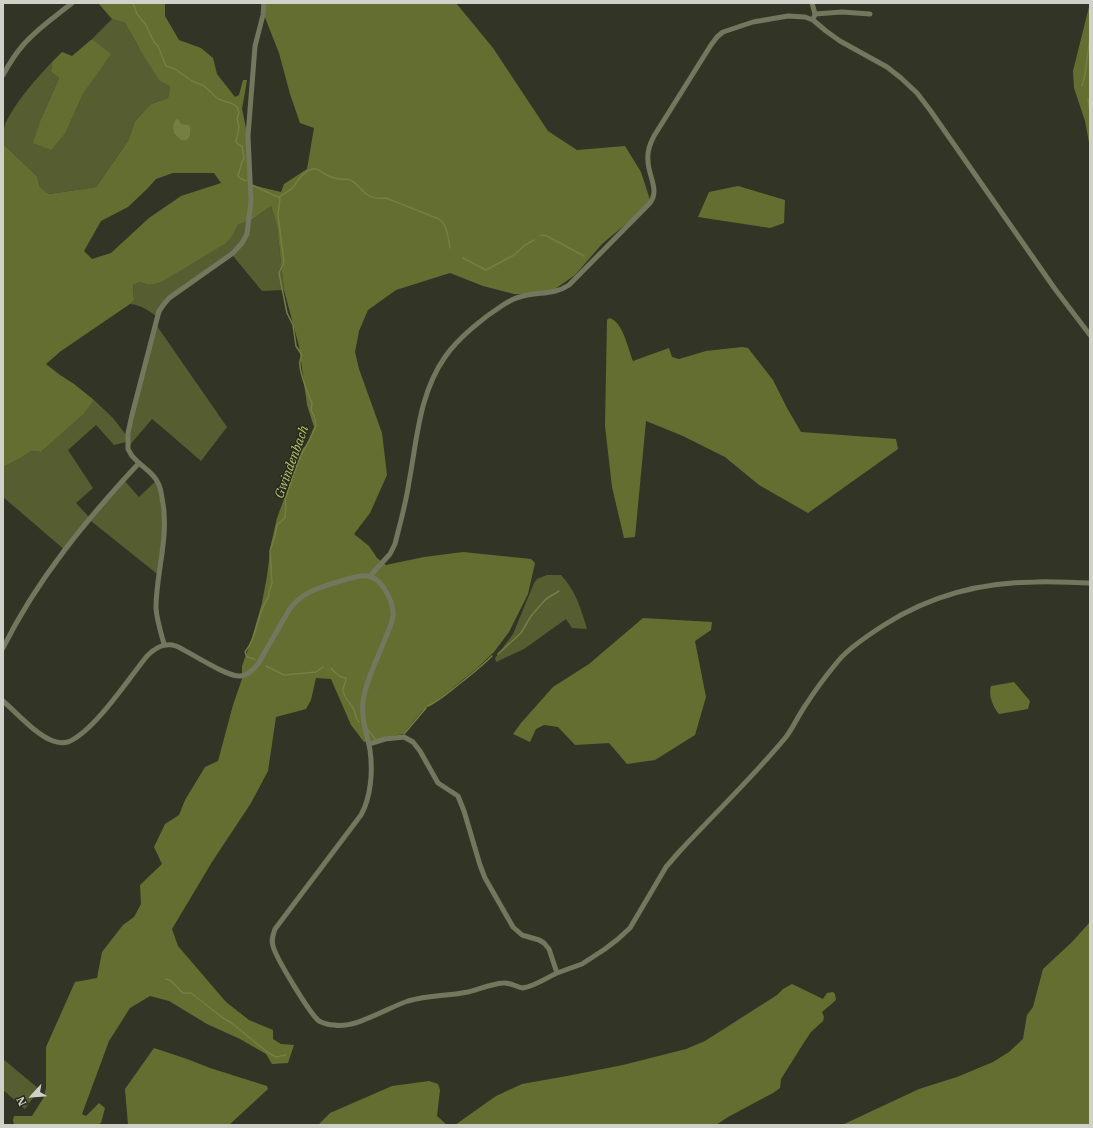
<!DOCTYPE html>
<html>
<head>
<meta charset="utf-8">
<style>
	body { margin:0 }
	#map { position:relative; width:1093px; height:1128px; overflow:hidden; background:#323525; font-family:"IBM Plex Serif",serif }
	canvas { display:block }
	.frame { position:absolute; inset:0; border:4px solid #d0d2c9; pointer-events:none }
	.north { position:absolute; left:12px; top:1076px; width:40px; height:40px; -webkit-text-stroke:3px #282b1c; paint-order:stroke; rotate:244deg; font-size:11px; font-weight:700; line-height:16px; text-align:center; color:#d0d2c9 }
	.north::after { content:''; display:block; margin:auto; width:14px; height:18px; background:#d0d2c9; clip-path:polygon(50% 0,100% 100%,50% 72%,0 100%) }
</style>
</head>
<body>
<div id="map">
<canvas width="1093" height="1128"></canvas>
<div class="frame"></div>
<div class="north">N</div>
</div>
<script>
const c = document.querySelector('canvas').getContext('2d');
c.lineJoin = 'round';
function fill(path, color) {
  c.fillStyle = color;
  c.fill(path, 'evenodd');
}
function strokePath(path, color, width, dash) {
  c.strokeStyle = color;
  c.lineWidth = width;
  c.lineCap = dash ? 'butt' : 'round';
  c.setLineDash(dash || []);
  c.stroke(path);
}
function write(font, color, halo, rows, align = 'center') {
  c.font = font + ' "IBM Plex Serif",serif';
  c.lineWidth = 3;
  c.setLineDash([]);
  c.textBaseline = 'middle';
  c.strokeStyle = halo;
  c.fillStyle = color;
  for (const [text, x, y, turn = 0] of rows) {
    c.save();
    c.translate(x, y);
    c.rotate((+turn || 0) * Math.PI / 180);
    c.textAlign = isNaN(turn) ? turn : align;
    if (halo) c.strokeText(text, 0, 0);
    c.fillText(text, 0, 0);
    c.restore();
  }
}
const green = new Path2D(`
	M112 19 125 23 139 48 170 86 168 98 151 104 135 121 128 141 96 187 49 194 40 187 37 176 3 144C3 136 3 127 7 120 18 99 36 79 52 62L51 72 59 78 41 119 66 132 83 94 110 54 92 39Z
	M271 206 277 226 284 290 262 291 233 256 171 300 164 308 159 318C149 311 142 305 130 304L134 299 133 285 140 282 149 285 160 283 233 235 238 225 253 219Z
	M157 326 227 427 201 461 171 435 152 419 129 446 126 442 114 445 96 425 68 450 93 488 76 503 89 517 122 478 139 497 157 480 166 539 161 577 91 521 66 551 3 497V467L21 458 31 451 41 452 84 414 94 400 113 418 126 435Z
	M547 575H561C576 591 581 609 587 629L572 628 566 619 524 649 496 662 495 658 513 634 534 583 537 579Z
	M3 1059 39 1089 25 1109 3 1090Z`);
const forest = new Path2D(`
	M98 3H165V16L179 40 201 48 213 58 217 74 235 97 239 95 243 80H247L242 109 247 133 252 185 281 192 284 184 307 169 314 128 300 123 290 94 279 53 264 15 261 3H456L493 48 548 131 577 150 625 146 641 172 651 203 602 244 575 275 555 289 540 295 514 294 483 286 450 273 396 290 368 310 359 331 355 352 359 369 382 433 387 475 370 513 354 534 369 546 377 558 386 565 424 557 463 552 531 559 535 563 528 594 509 632 494 652 476 669 445 694 422 711 403 734 364 742 351 725 331 679 316 678 311 700 306 709 276 717 268 771 251 803 212 862 172 929 178 946 226 1002 249 1020 273 1030V1039L281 1044 294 1045 288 1063 272 1064 266 1054 240 1039 207 1024 169 1001 150 996 130 1008 109 1041 82 1114 86 1116 99 1103 105 1108 101 1123 97 1125H14L13 1120 14 1116H32L44 1097 46 1088V1047L75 982 97 978 102 952 123 925 134 917 141 904 140 885 162 864 154 847 165 824 179 815 185 800 205 767 218 761 233 705 242 679V666L251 641 262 603 267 576 271 544 277 518 290 483 296 456 307 444 314 427 307 405 299 346 284 290 277 226 271 206 253 219 238 225 233 235 226 243 160 283 149 285 140 282 133 285 134 300 130 304 61 351 46 364 60 375 74 384 94 400 84 414 41 452 31 451 21 458 3 467V144L37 176 40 187 49 194 96 187 128 141 135 121 151 104 168 98 170 86 159 80 139 48 125 23 112 19ZM173 173H214L221 183 181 196 149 218 111 253 92 259 84 251 101 221 128 207 147 189 156 179Z
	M1090 3V148L1085 121 1074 88 1073 71Z
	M92 39 111 54 83 94 66 132 51 150 33 143 41 119 59 78 51 72 52 62 62 52 72 56Z
	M738 186 785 200 784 223 770 228 698 217 709 192Z
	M609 318C623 321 628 349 633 361L669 348 672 357 679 359 706 351 742 347 748 348 773 380 787 408 801 432 896 439 898 449 808 513 759 485 725 457 683 436 646 421 635 537 624 538 612 487 605 426 607 320Z
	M643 618 712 622 711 630 695 641 706 697 695 735 655 760 627 764 609 743 575 745 558 727 544 725 536 729 530 742 513 734 521 723 553 687 589 664Z
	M1014 682 1030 701 1028 709 999 714C993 707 988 695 991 686Z
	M1090 922V1125H842L919 1089 957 1077 993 1062 1009 1052 1023 1039 1027 1015 1033 1007 1043 969 1072 942Z
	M792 984 823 999 827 993 833 992 835 994 836 1000 822 1012 824 1017 823 1021 811 1032 803 1044 781 1079 780 1088 773 1093 728 1117 716 1125H455L496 1096 522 1084 567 1076 623 1065 686 1049 705 1041 777 995 783 989Z
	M154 1048 187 1059 210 1068 267 1086 268 1089 229 1125H128L125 1089Z
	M429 1081 438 1084 440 1090 437 1116 447 1125H318L330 1113 392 1086Z`);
const water = new Path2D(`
	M176 119 179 120 181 124 188 125 190 127C191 133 190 142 182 140 179 139 176 135 174 133L173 126Z`);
const stream = new Path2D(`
	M133 3 137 14 146 25 154 42 158 46 166 66 175 69 192 81 204 86 218 99 233 104 237 107 239 112 237 119 239 127 236 142 239 145 242 146 244 158 242 162 238 176 240 178 246 181
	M1082 86 1085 75 1090 36
	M1088 99 1090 112
	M252 185 280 198 278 215 284 262 279 273 287 313 293 325 296 346 302 355C301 358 299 362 300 365 300 373 308 395 312 403L311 410 314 416 316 426 310 439 301 455 294 473 285 500 286 508 285 518 277 525 275 536 270 551 272 583 269 592V596C260 608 258 624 253 638 251 643 248 648 245 652L247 657 255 659
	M279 197C284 194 291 190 294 186 299 179 303 172 312 169 317 167 325 175 331 177 334 178 337 179 340 179 344 180 348 178 352 181 354 182 357 185 359 187 368 197 373 199 386 198L439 219C448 226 448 238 450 248
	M541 235 547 236 584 256
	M463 258 486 270 514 255 525 245 534 240
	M498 654 521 633 531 616 546 599 559 591
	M266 666 284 675 316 672 323 667
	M331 668C336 674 339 677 346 678 346 683 343 686 343 690 344 699 351 703 354 710 356 716 355 717 359 722
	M428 706C441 700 451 690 463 681 473 673 483 665 492 656
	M368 730 376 740H377
	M404 734 426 708
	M165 979 170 980 183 993H191L223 1018 233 1024 267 1052 276 1057 286 1055`);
const minor = new Path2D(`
	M812 3 815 14 814 17
	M815 14 842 12 870 14
	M3 75C9 64 16 53 24 44 38 28 56 16 72 3
	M139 463 132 456 128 449V433L132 415 159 311 164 304 169 298 233 253 242 243 247 234 251 201 248 136 255 46 263 15 264 3
	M370 576 390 554 395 544C400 524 406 503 409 482 417 440 419 394 445 357 458 338 484 317 503 305 508 302 514 298 520 297 537 291 553 296 569 285L650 203C660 190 648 175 648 161 647 151 650 144 654 136L711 45 717 37 723 32 753 22 788 16 805 17 813 20 826 31 840 41 887 67 901 78 917 93 930 110 1055 289 1090 335
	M3 648C37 579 87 519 139 463 146 469 155 475 158 483 161 488 161 493 162 498 170 535 156 572 156 608 157 621 161 633 164 644
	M3 701C17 713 36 735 53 741 58 743 63 743 68 742 94 732 129 678 147 656 155 648 164 642 176 646 190 652 228 678 241 676 248 675 254 669 258 664L289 610C302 591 322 587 344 580 361 575 372 571 384 588 389 596 394 607 393 616 392 624 388 632 385 639 378 658 365 682 363 702 361 719 367 734 370 750 373 771 371 797 361 815L275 929C273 935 271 940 273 946 276 958 310 1014 319 1021 323 1023 330 1025 334 1025 355 1029 387 1008 408 1001 428 995 448 996 468 992 480 989 491 984 503 983 512 982 517 988 523 988 535 986 546 978 557 973
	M369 744 385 739 404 737 413 742 420 751 438 783 458 796 464 811 480 865 485 878 513 927 522 935 539 940 544 943 549 949 557 973 582 964 605 949 618 939 630 928 666 867 679 852C714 814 753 777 786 737 793 728 798 716 805 706 814 692 828 673 839 660 849 648 870 634 884 625 931 595 980 582 1036 582 1054 581 1072 583 1090 583`);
const waterNames = [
	["Gwindenbach",292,462,-70]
];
fill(green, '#565d30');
fill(forest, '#656e31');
fill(water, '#757f42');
strokePath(stream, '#757f42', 1.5);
strokePath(minor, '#72775e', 5);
write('italic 13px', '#bac76f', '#282b1c', waterNames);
</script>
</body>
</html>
